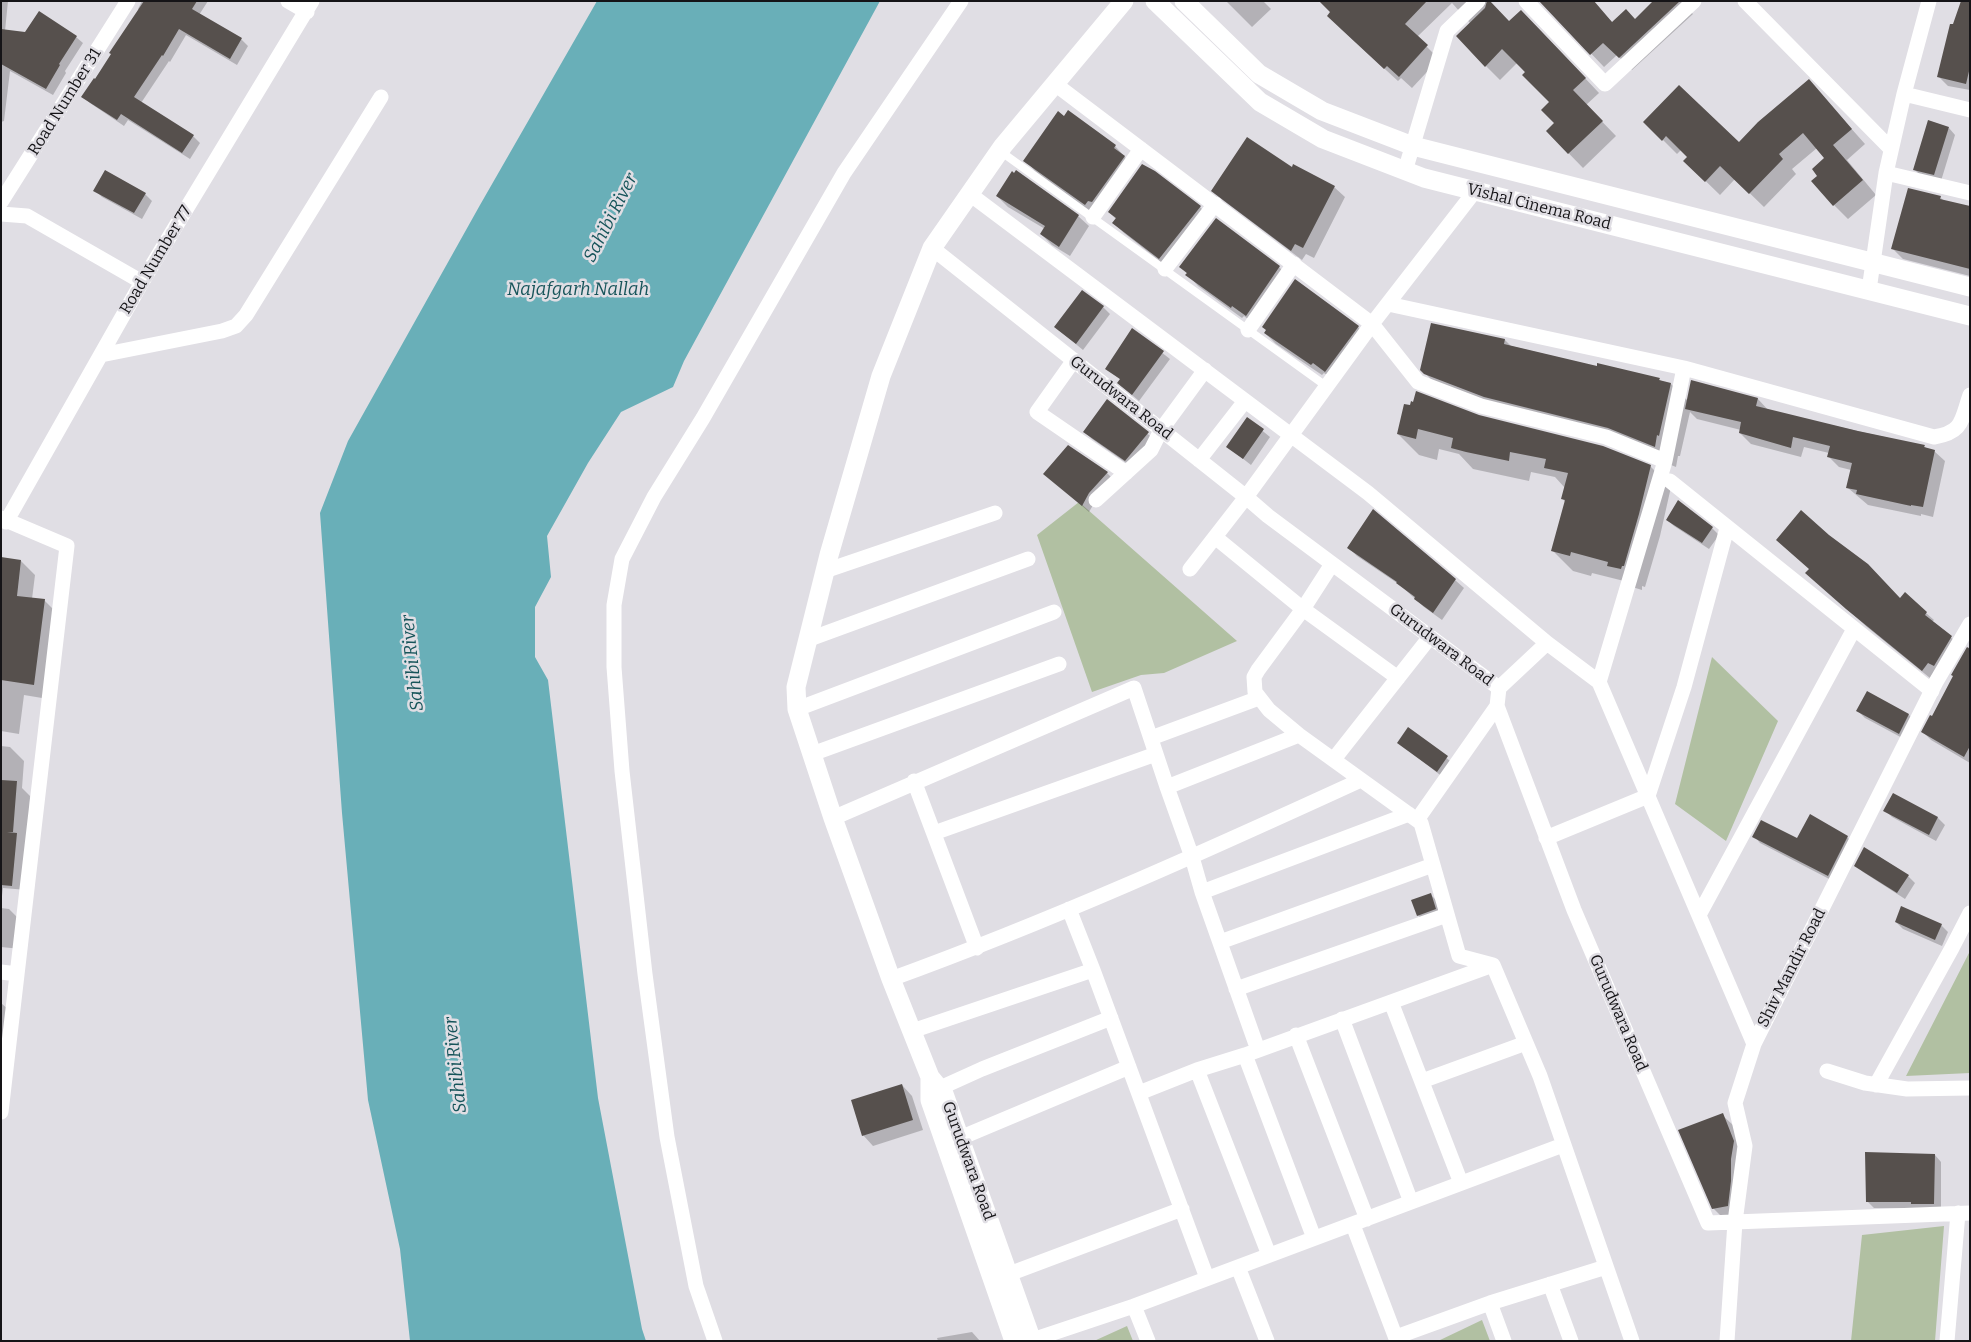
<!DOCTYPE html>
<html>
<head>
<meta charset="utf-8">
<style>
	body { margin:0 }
	#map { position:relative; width:1971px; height:1342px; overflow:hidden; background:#e0dee4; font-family:Bitter,serif }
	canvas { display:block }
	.frame { position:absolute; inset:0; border:2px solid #151417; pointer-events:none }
</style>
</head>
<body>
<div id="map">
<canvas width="1971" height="1342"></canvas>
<div class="frame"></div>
</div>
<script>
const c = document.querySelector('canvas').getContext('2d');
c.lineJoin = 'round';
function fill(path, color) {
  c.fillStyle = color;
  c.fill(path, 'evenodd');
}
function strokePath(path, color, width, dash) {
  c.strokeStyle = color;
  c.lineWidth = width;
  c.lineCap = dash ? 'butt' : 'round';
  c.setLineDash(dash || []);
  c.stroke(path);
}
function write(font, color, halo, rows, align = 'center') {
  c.font = font + ' Bitter,serif';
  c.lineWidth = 5;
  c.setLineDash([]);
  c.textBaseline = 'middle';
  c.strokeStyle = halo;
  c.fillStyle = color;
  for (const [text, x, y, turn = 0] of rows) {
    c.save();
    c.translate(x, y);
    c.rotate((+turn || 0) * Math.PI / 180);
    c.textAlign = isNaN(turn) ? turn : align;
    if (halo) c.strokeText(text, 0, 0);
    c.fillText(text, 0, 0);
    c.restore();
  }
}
const green = new Path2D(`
	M1079 502 1237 641 1164 673 1141 675 1092 692 1037 535Z
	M1712 657 1778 721 1726 841 1675 804Z
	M1970 951V1073L1906 1076Z
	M1944 1226 1935 1341H1851L1862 1235Z
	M1482 1320 1490 1341H1438Z
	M1127 1326 1133 1341H1094Z`);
const water = new Path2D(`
	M597 1H880L684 361 673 387 621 412 588 463 547 536 551 577 535 607V657L548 680 598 1098 642 1329 646 1341H410L400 1249 368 1100 342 813 320 513 348 441 480 205Z`);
const shadow = new Path2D(`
	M1 1H8L5 31 76 37 83 43 65 71 66 73 53 95 10 71 4 121 1 122Z
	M142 1H208L199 15 241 39 248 46 237 65 186 35 170 62 169 61 141 103 193 136 200 143 190 159 128 120 124 126 90 103 83 96 112 55 139 10 138 9Z
	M1226 1H1263L1271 9 1252 27Z
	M1322 1H1485L1510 23 1535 25 1599 93 1586 105 1616 136 1583 168 1547 131 1555 123 1550 102 1517 63 1500 80 1486 66 1470 23 1452 3 1417 37 1439 59 1412 88 1401 78 1398 81 1341 29 1332 12Z
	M1541 1 1607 17 1613 23 1636 21 1654 1H1692L1686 7 1693 14 1632 70 1617 55 1604 67Z
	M1970 1V90L1948 86 1939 77 1954 26Z
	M1809 81 1865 144 1847 160 1876 195 1848 219 1834 205 1826 158 1817 148 1792 169 1796 174 1764 207 1735 179 1720 195 1685 161 1689 157 1681 150 1677 154 1645 122 1739 144Z
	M1068 112 1115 146 1134 167 1096 215 1035 171 1025 160Z
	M1949 128 1955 135 1941 181 1921 176 1914 169Z
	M1293 169 1334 187 1345 197 1314 258 1306 254 1302 260 1224 201 1213 190Z
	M1154 172 1200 207 1211 218 1170 269 1124 233 1114 223 1116 219 1109 212Z
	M95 190 145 194 152 201 142 219 102 197Z
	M997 196 1078 216 1089 226 1070 256 1052 245 1041 234 1045 229 1008 207Z
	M1940 197 1945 202 1970 208V276L1903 259 1892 248Z
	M1180 266 1279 267 1289 277 1257 326 1244 316 1242 318 1198 286Z
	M1103 307 1110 314 1083 350 1055 327Z
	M1432 324 1505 340 1511 346 1598 367 1659 379 1662 382 1671 384 1688 401 1692 381 1758 399 1769 411 1924 446 1927 449 1934 451 1945 461 1933 517 1921 514V516L1868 505 1848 488 1851 470 1839 467 1828 456 1829 453 1804 447 1801 457 1751 444 1740 433 1741 430 1697 419 1690 412 1680 456H1678L1676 467 1631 449 1446 395 1425 373Z
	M1358 327 1368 338 1337 382 1324 373 1322 375 1276 344 1265 333Z
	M1132 329 1170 359 1139 401 1126 390 1121 380 1107 369Z
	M1107 400 1155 440 1132 467 1092 439 1085 432Z
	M1405 405 1478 416 1650 466 1671 487 1660 536 1645 587 1642 586V590L1629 586 1624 581 1592 573 1591 576 1573 571 1552 550 1565 502 1563 499 1565 488 1555 477 1531 472 1529 481 1473 469 1459 454 1439 449 1437 460 1419 455 1398 434Z
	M1248 419 1270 437 1251 465 1228 447Z
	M1068 446 1107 473 1114 480 1096 500 1089 512 1045 474Z
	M1667 520 1712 528 1719 535 1709 549 1674 526Z
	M1349 548 1455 580 1464 588 1442 620 1424 607 1400 585 1357 556Z
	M1 558 21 561 35 575 32 599 44 600 59 615 48 699 24 695 19 734 1 731Z
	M1815 580 1900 599 1926 613 1934 620 1932 622 1959 644 1930 678 1867 627Z
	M1970 645V763L1931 740 1923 732 1933 718 1954 676 1953 675Z
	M1867 693 1909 715 1916 722 1906 740 1865 718 1858 711Z
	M1409 729 1454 764 1444 778 1399 743Z
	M1 746 10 747 24 761 22 788 30 796 27 890 3 888 1 904Z
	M1893 794 1938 818 1945 825 1936 841 1892 817 1885 810Z
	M1754 836 1798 840 1847 837 1854 844 1835 882 1760 843Z
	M1856 865 1908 876 1915 883 1905 899 1863 872Z
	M1430 894 1437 901 1442 916 1424 922 1418 915Z
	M1 908 9 909 23 923 21 949 1 947Z
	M1896 922 1941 925 1948 932 1942 946 1903 929Z
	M1 1003 17 1017 1 1119Z
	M902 1085 912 1096 923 1130 873 1146 863 1135Z
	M1722 1115 1733 1125 1744 1153 1738 1216 1724 1219 1713 1208Z
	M1935 1155 1941 1162V1210L1917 1208H1874L1867 1201Z
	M972 1332 980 1341H938L937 1338Z`);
const building = new Path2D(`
	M144 1H197L192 9 242 38 230 59 179 29 163 56 162 55 134 97 194 135 182 153 121 114 117 120 81 97 94 78 95 79 111 54 109 53Z
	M1319 1H1427L1405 24 1428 45 1399 77 1387 66 1384 69 1327 16 1330 12Z
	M1487 1H1490L1509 21 1521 10 1586 78 1573 90 1603 121 1568 154 1546 131 1554 123 1541 110 1549 102 1522 75 1525 72 1502 49 1485 67 1456 36 1485 8Z
	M1539 1H1594L1612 22 1626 9 1635 19 1653 1H1680L1619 58 1603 43 1590 55Z
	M1961 1H1970V67L1966 84 1937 77 1950 24H1953Z
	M39 11 77 36 59 64 60 65 46 89 1 64V29L25 32Z
	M1809 79 1852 129 1833 145 1863 180 1833 206 1811 181 1817 176 1812 169 1824 158 1803 133 1779 154 1783 159 1749 194 1720 166 1705 182 1683 161 1687 157 1666 136 1662 141 1643 122 1679 85 1739 142 1758 122Z
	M1068 110 1116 145 1114 148 1125 156 1092 202 1088 201 1085 205 1023 161 1058 111 1064 116Z
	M1928 120 1949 127 1934 175 1913 170Z
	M1247 137 1292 167 1293 164 1335 186 1303 248 1295 244 1291 251 1211 191Z
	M1142 164 1155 171 1201 206 1159 259 1112 223 1116 218 1108 212Z
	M105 170 146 193 134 213 93 191Z
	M1016 170 1079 215 1059 247 1040 234 1045 226 996 196 1012 171 1014 173Z
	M1908 188 1941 196 1940 199 1970 206V269L1891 249Z
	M1216 218 1280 266 1246 316 1232 306 1231 308 1185 275 1187 273 1179 267Z
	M1295 279 1359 326 1325 372 1313 363 1311 365 1264 333 1266 330 1262 327Z
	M1082 290 1104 306 1076 344 1054 327Z
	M1431 323 1505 339 1504 344 1597 366V363L1660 378 1659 380 1671 383 1659 436 1657 435 1655 447 1608 428 1484 397 1424 374 1420 370Z
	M1132 328 1164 351 1132 395 1117 383 1120 379 1105 369Z
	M1691 380 1758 398 1756 406 1858 431 1925 445 1924 447 1935 450 1923 507 1911 505V506L1856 494 1857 490 1846 488 1852 463 1827 457 1830 446 1793 437 1791 448 1739 433 1741 422 1685 409Z
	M1416 391 1479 415 1603 446 1651 465 1639 514 1624 566H1622L1621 569 1607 566 1608 562 1571 552 1570 556 1551 551 1565 500 1561 499 1568 473 1544 468 1546 459 1510 452 1509 461 1466 452 1451 448 1453 438 1418 429 1416 439 1397 434 1404 404 1410 405 1411 401 1413 402Z
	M1107 399 1149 432 1125 461 1083 432Z
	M1247 417 1264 429 1243 459 1226 447Z
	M1068 445 1108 472 1089 493 1082 506 1043 474Z
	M1678 500 1713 527 1702 543 1666 520Z
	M1373 509 1456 579 1433 613 1414 599 1415 597 1396 583 1397 582 1347 548Z
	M1801 510 1829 535 1868 564 1900 598 1905 592 1927 612 1925 615 1952 636 1934 666 1928 663 1922 671 1846 609 1805 573 1809 569 1776 540Z
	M1 557 21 560 17 596 45 599 34 685 1 680Z
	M1967 647 1970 649V746L1964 757 1921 732 1930 715 1932 716 1953 676 1951 675Z
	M1867 691 1909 714 1899 734 1856 711Z
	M1408 727 1448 756 1437 772 1397 743Z
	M1 780 17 781 13 832H7L17 833 12 886 1 885Z
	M1893 793 1938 817 1929 835 1883 811Z
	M1810 814 1848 836 1828 876 1752 837 1761 820 1797 838Z
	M1864 847 1909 875 1897 893 1854 866Z
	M1431 893 1436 909 1417 916 1411 900Z
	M1901 906 1942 924 1935 940 1895 922Z
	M902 1084 913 1120 862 1136 851 1100Z
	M1723 1113 1734 1141 1731 1159V1181L1728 1206 1712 1209 1678 1130Z
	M1865 1152 1935 1154 1934 1204H1911V1202H1866Z`);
const service = new Path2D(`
	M1000 151 1326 386`);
const minor = new Path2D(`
	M288 1 307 12
	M1526 1 1605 84 1694 1
	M1745 1 1891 149
	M1055 84 1372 324 1475 191
	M1904 94 1970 110
	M1405 171 1447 31 1478 1
	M1886 173 1970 193
	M971 195 1368 493 1547 643 1599 682 1754 1044
	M1 202 128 1
	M1 214 27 216 142 282
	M1093 217 1141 149
	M932 248 1246 497 1268 516 1499 688
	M1165 269 1215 204
	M1869 290 1886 173 1904 94 1929 1
	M1388 304 1684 368 1934 437C1963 432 1961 421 1970 395
	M1248 330 1294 264
	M101 355 222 331 236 326 246 315 381 97
	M1074 360 1037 412 1126 473
	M1199 460 1245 401
	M1670 481 1932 691
	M1096 500 1151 450 1161 430 1205 370
	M1 518 67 546 1 1112
	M6 522 142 282 312 1
	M1215 537 1303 609 1398 678
	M1332 564 1303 609 1258 670 1254 677 1255 692 1269 710 1299 735 1421 823 1459 956 1493 965 1540 1076 1632 1341
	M1190 569 1246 497 1372 324 1418 382 1481 406 1606 437 1665 461
	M825 571 995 513
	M807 640 1028 559
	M1599 682 1665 461 1684 368
	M1499 688 1497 706 1574 910 1708 1223 1970 1213
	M1499 688 1547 643
	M797 709 1054 612
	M1151 738 1259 698
	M812 754 1059 664
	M1334 759 1430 637
	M914 781 977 948
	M1167 787 1299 735
	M833 818 1134 688 1167 787 1192 857 1202 892 1258 1050
	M1417 820 1497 706
	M934 833 1156 754
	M1546 838 1648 796 1684 687 1727 528
	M1202 892 1409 814
	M1069 909 1093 970 1207 1278
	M1699 915 1854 629
	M1220 942 1433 865
	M1 972 17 974
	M891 979C1051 921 1206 851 1361 780
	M1236 989 1447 915
	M1391 1002 1461 1183
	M1342 1019 1411 1202
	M912 1031 1093 970
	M1296 1035 1367 1219
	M1245 1055 1314 1238
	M1197 1070 1269 1255
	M1827 1071 1865 1083 1907 1089 1970 1088
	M1422 1081 1526 1043
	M1876 1085 1952 948 1970 913
	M940 1088 982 1069 1111 1018
	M1139 1093 1197 1070 1245 1055 1493 965
	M960 1138 1129 1067
	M1353 1225 1397 1341
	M1238 1267 1267 1341
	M1009 1274 1182 1209
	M1550 1284 1571 1341
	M1490 1303 1504 1341
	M1134 1306 1148 1341
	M1396 1337 1490 1303 1606 1267
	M1032 1340 1134 1306 1563 1145
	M715 1341 696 1286 667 1137 645 974 622 771 614 667V605L622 559 654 497 703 418 844 173 961 1
	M1727 1341 1735 1222 1745 1146 1735 1103 1754 1044 1936 682 1970 624
	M1947 1341 1958 1213`);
const tertiary = new Path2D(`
	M1155 1 1260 102 1323 139 1424 178 1970 316
	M1184 1 1259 74 1322 111 1413 146 1970 287
	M930 1077V1100L1014 1341
	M1032 1341 944 1094 930 1077 891 979 833 818 797 709 796 687 829 555 881 376 932 248 1003 146 1124 1`);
const streetNames = [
	["Road Number 31",65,102,-58],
	["Vishal Cinema Road",1539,207,14],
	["Road Number 77",156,260,-59],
	["Gurudwara Road",1121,398,38],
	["Gurudwara Road",1441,645,37],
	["Shiv Mandir Road",1792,968,-63],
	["Gurudwara Road",1618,1013,67],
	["Gurudwara Road",968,1161,70]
];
const waterNames = [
	["Sahibi River",611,218,-63],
	["Najafgarh Nallah",578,290],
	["Sahibi River",413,663,-96],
	["Sahibi River",456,1065,-96]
];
fill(green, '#b1c0a2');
fill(water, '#69afb8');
fill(shadow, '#0003');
fill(building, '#56504d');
strokePath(service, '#fff', 8);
strokePath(minor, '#fff', 15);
strokePath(tertiary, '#fff', 19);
write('16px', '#151417', '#e0dee4', streetNames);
write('italic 18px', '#16545a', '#e0dee4', waterNames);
</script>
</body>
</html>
